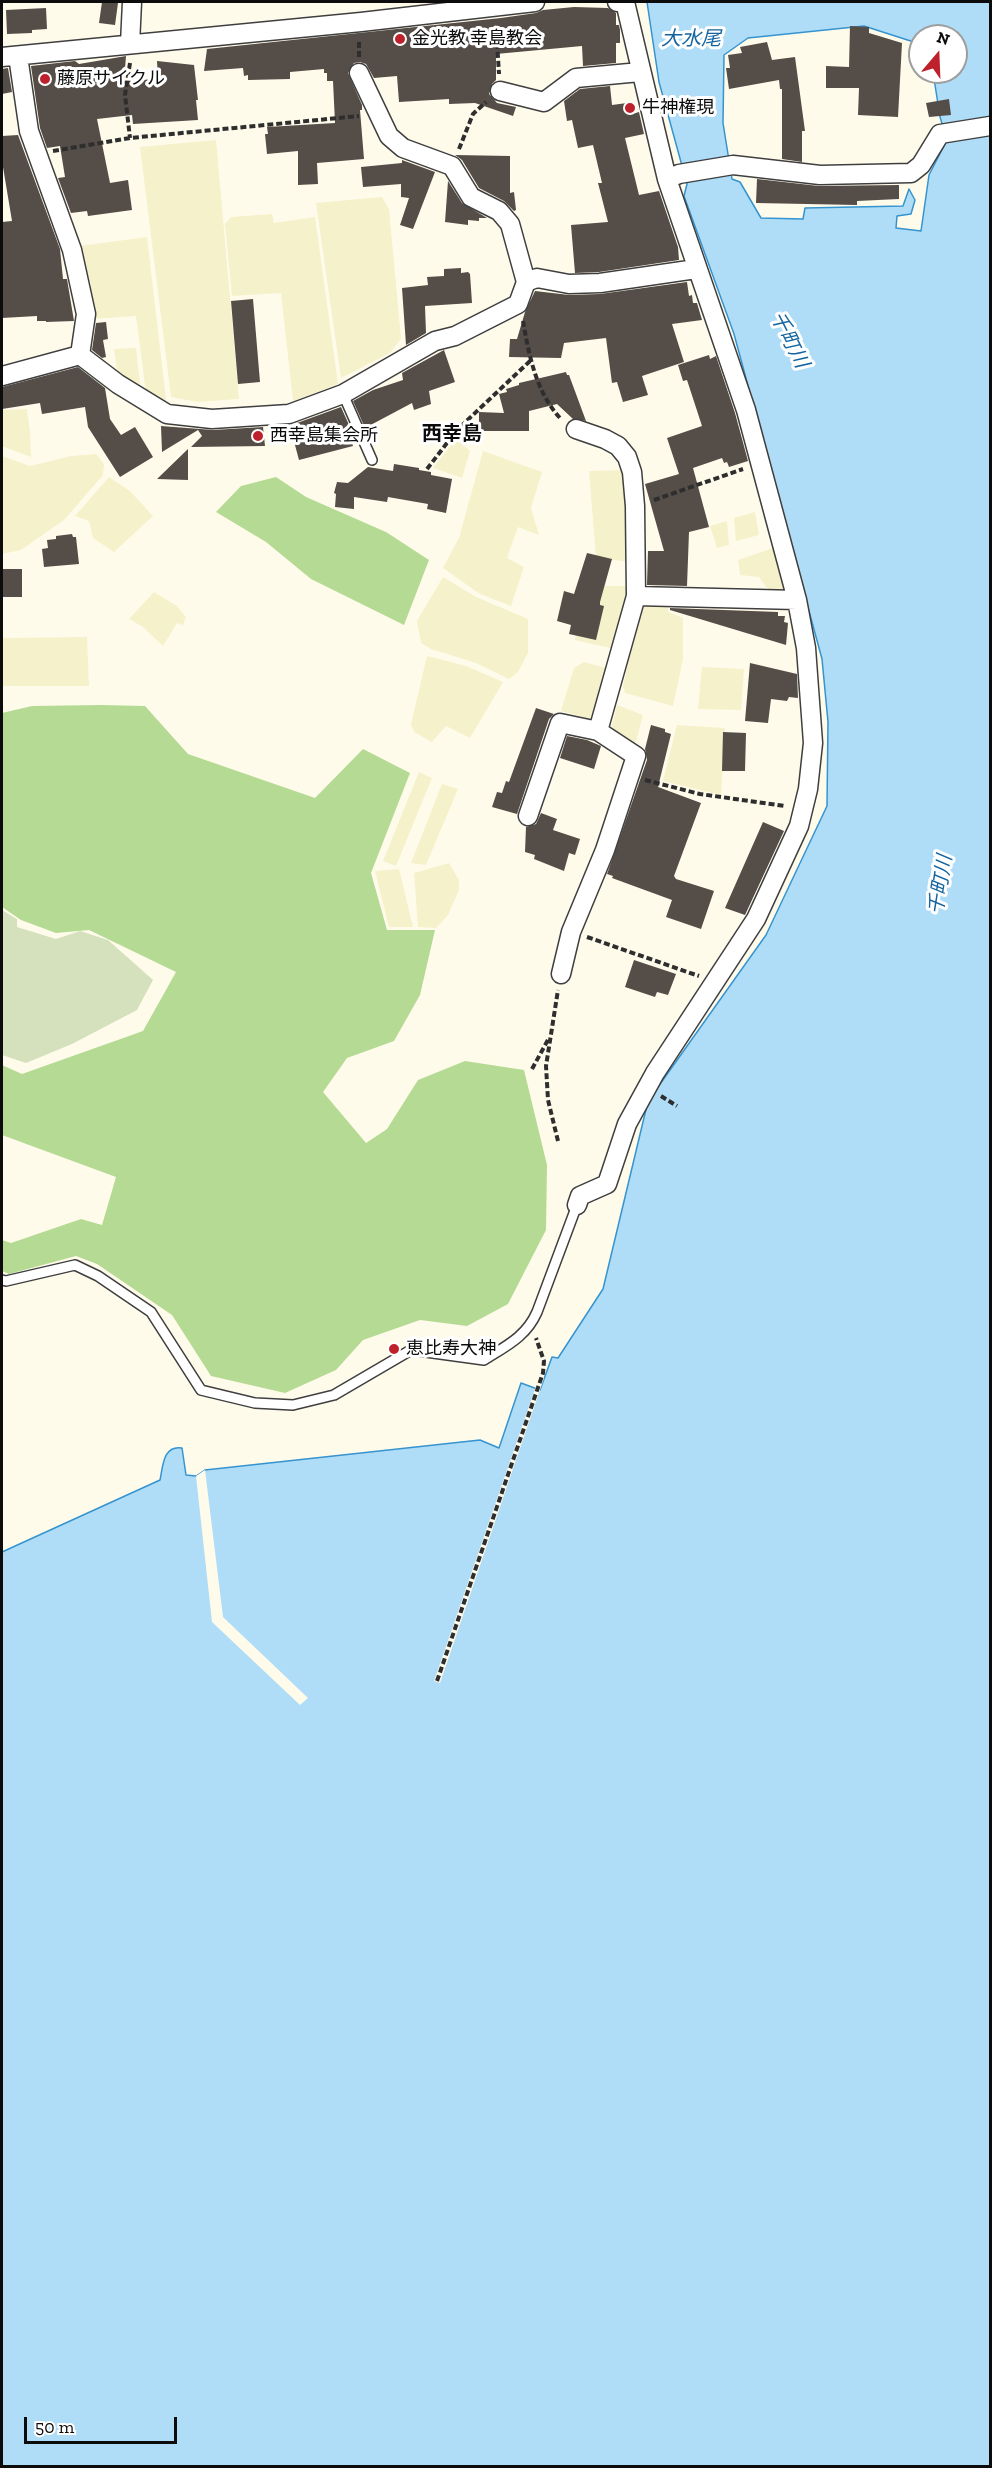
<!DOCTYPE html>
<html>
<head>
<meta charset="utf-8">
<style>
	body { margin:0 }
	#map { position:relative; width:992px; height:2468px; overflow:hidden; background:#fffbeb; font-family:"Zilla Slab",serif }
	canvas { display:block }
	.frame { position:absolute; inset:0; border:3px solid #0c0c0c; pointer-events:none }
	.north { position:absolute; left:908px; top:24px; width:60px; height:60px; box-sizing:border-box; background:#fff; border:2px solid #9e9e9e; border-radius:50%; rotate:19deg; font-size:16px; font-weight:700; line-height:24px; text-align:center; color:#0c0c0c }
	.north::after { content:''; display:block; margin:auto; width:21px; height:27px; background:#bd222c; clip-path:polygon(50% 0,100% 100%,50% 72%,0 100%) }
	.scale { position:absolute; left:24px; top:2417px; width:153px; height:27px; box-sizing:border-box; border:3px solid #0c0c0c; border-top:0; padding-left:8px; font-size:18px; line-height:21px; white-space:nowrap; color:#0c0c0c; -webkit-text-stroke:4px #fff; paint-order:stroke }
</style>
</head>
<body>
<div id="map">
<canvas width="992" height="2468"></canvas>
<div class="frame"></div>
<div class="north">N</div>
<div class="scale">50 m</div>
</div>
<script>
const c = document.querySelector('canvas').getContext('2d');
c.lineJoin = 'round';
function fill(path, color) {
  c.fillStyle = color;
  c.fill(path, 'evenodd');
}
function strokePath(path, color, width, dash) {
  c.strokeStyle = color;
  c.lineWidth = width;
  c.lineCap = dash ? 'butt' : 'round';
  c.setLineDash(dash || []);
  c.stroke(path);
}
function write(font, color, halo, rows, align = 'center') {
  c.font = font + ' "Zilla Slab","Noto Sans JP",serif';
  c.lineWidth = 6;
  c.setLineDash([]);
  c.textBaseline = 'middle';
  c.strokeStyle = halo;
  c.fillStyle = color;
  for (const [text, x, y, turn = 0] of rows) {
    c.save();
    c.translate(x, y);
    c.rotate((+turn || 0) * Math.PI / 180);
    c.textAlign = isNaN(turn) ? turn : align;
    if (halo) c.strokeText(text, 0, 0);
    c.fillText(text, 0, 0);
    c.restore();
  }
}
const farmland = new Path2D(`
	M216 140 239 399 198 402 171 397 140 147Z
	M382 197 389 209 401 339 390 353 341 378 316 203Z
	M272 214 274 223 315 217 338 384 293 401 281 293 232 296 225 224 231 217Z
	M147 237 167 408 146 393 136 316 92 319 91 284 80 246Z
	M136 348 141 393 118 377 114 349Z
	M27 409 30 432 31 457 2 446V410Z
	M456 439 470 451 462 478 433 468Z
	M483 451 542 472 531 508 539 535 518 527 507 558 524 567 511 606 480 594 443 568 459 538Z
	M96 454 104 464 103 475 64 520 21 550 2 554V456L30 466 71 456Z
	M625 470 632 562 596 558 589 471Z
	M109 477 130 491 153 516 114 552 93 538 89 521 75 516Z
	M755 512 759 535 736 541 734 518Z
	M727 521 729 545 717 548 710 526Z
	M776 547 790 595H779L766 587 759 577 740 575 738 560Z
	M443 577 476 597 528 619V653L518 672 509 679 476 663 431 649 421 643 417 621Z
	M585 586H631L615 649 575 640Z
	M154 592 177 606 186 617 183 625 177 623 163 646 143 627 129 619Z
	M644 605H668V612L683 618V659L673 706 625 693 623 686 640 609Z
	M87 637 89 686H2V638Z
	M427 656 466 666 503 682 470 738 446 726 432 742 414 732 411 724Z
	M584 662 610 669 594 720 561 711 574 668Z
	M702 667 744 669 741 710 698 709Z
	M617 705 643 715 635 746 614 732 612 726Z
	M677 725 725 728 721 795 663 781Z
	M419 772 432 778 396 866 383 861Z
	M442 784 458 789 426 865 411 863Z
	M449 863 459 880V890L448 915 436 928 418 927 414 873Z
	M399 869 413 927H389L375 871Z`);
const forest = new Path2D(`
	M276 477 306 497 386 532 429 560 404 625 311 579 266 542 216 512 241 486Z
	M101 705 145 706 188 754 315 798 363 749 410 773 371 873 387 930H435L420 995 394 1041 347 1058 323 1092 366 1143 387 1129 418 1080 465 1061 524 1070 547 1165 546 1230 508 1304 467 1326 420 1320 363 1340 336 1370 285 1393 211 1376 172 1315 97 1264 76 1256 9 1274 2 1271V1240L11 1243 81 1219 102 1225 116 1177 2 1135V1065L22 1074 143 1031 176 972 89 930 56 933 21 920 2 907V713L32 706Z`);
const cemetery = new Path2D(`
	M2 910 17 919V927L56 939 80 931 108 940 153 980 137 1010 72 1044 26 1063 2 1055Z`);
const water = new Path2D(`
	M647 2H990V2466H2V1552L160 1480C163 1466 163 1445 182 1448L186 1475 196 1476 205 1470 480 1440 499 1448 521 1383 540 1390 552 1357 558 1358 603 1289 648 1101 766 935 827 806 828 722 822 659 734 334 684 196 687 184 659 82ZM864 26 920 44V36H956V72H933L940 117 947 140 929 175 921 231 896 228 897 216 911 214 915 200 909 189 903 206 805 208 803 219 761 218 740 182 732 179 723 123 724 55 748 38Z`);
const pier = new Path2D(`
	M542 1377 544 1378 440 1683 434 1681 536 1386H538Z
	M205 1470 223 1617 308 1698 300 1705 212 1622 196 1476Z`);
const building = new Path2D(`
	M102 2 118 3 115 25 99 23Z
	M574 7 608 8 616 13V25H619L620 30V43H616V63L583 66 582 46 496 54V80L492 84 489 94 497 103 516 107 513 116 475 103 449 104V99L399 102 397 76 374 78 366 64 360 62 354 63 348 73 362 105V110H360L364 159 317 163 318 184 298 185V151L267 154 265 134H268L267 127 335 123 333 81H327V73H324V69L290 72V79L248 80V75L244 76 243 68 204 71 207 49 501 18 536 13 543 10Z
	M46 8 47 29 32 30V33L7 34 6 10Z
	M850 26 869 27V33L902 43 898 117 858 115 859 88H826V66L849 67Z
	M767 42 772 60 795 57 805 131H802V162L782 159V89H780L779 80 729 89 726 68H730L728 55 742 53 740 47Z
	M126 56 124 81 158 79 157 61 194 65 198 100H196L198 120 133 124 132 115 97 119 110 183 128 180 132 210 88 216 87 211 71 213 58 178 65 177 60 146 47 148 40 128 31 66 75 61 79 64Z
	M8 68 12 92 2 94V69Z
	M610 86 612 105 627 103 629 115 639 112 644 134 625 138 639 195 659 191 678 247 679 260 599 272 575 273 571 225 608 222 598 183H602L593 145 578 148 572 120 567 121 564 101 580 89Z
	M949 99 951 115 929 117 926 103Z
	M18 135 60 249 63 279H67L74 321 46 322V321H37V316L2 318V222L12 221 2 161V136Z
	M455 155 510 156V193L514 192 516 210 514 211 504 201 479 188 462 160Z
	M402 160 435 172 413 229 400 225 409 198 401 197V184L363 187 361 167 402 163Z
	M757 179 819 186 899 185V199L857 201V205L756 203Z
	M448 181 462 203 487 218H479V221L468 220V225L445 222Z
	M461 268V273L468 272 470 274 472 303 425 306 426 333 406 345 402 288 428 285 427 277 444 276V269Z
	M687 282 689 296 692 295 693 303H697L702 320 672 324 684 362 642 376 648 395 623 402 617 382 612 383 606 338 564 343 561 358 509 357 510 339H517L525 312 535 291 569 295 600 294Z
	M253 299 260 382 238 384 231 301Z
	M106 322 108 339 103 340 106 357 102 358 92 350 96 323Z
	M444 350 455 382 429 391 431 404 414 410 412 403 365 428 353 401 373 390 403 380 402 373Z
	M709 355 710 359 716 356 735 413 748 461 729 467 727 462 724 463 722 458 693 468 709 527 689 532 687 586 647 585 648 551H664L645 484 679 474 667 438 702 426 687 380 683 381 678 365Z
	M78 367 105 388 110 419 121 435 135 427 153 457 120 477 88 427 85 407 42 414 40 403 2 409V387Z
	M566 372 567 375H569L586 421 573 419 557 404 529 411V431H479V412L504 413 499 394 507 392 506 389 519 385V383Z
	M341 407 353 434 350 436 353 446 299 460 292 434 300 432 297 423Z
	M161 426 213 430 263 427 265 446 191 447 202 436 198 430 162 452Z
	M188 449V480L157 479Z
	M394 464 419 468V470L431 472V475L452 479 446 513 427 509 428 504 388 497 387 502 354 497V509L335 507 336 494 334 493 337 482 348 483 368 467 393 471Z
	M72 534 73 537H76L79 564 44 567 42 549 48 548 47 540 56 539V536Z
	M587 553 612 559 600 602V605L604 606 596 640 569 634 571 625 557 621 564 591 574 594Z
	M2 569H22V597H2Z
	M670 608 778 612V616H785L784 622 788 623 786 645 670 610Z
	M750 663 797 674 798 698 789 697 787 701 771 699 768 723 745 721Z
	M536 708 554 714 549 719 517 814 492 807 497 792 502 793 506 781 509 782Z
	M651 725 665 729V732L671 734 658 787 701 803 674 876 676 879 714 891 701 929 666 917 672 900 612 878 613 876 607 874 647 760 645 749Z
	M723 732 746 733 745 771H722Z
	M567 736 587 740 601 746 594 769 560 758Z
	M541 813 557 819 553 830 580 839 575 855 569 853 564 871 534 859 535 855 525 852 526 827 536 824Z
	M763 822 784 831 745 915 725 908Z
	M634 960 676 974 668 995 657 992 655 997 625 987Z`);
const path = new Path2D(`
	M496 25 499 74
	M359 57V40
	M130 63 125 95 130 138
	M459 149 473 114 486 102
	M53 151 130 138 359 116
	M523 321C529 355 536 393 561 419
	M427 469 457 430 530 361
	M654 500 743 469
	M645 780 700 794 785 806
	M587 937 699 976
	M532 1069 549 1038
	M661 1096 677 1106
	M558 1141 548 1100 546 1066 558 990
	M437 1681 543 1373 544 1361 536 1338`);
const service = new Path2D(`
	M343 394 372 460
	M2 1280 6 1281 75 1265 98 1276 151 1312 201 1390 255 1403 293 1405 334 1395 411 1350 484 1360C506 1346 526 1337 537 1312L577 1205`);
const minor = new Path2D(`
	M130 44 132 2
	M18 56 29 131 72 250 86 314 80 355 118 384 167 414 212 419 289 414 343 394 435 341 455 336 518 304 526 282 537 278 569 284 600 283 696 269
	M2 57 361 22 535 2
	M359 73 389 136 403 148 452 166 471 197 499 211 510 224 526 282
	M500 91 544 102 576 78 640 72
	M667 179 679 174 733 165 820 175 911 173 921 165 940 134 990 126
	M2 376 80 355
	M576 429 605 439 618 446 627 457 632 472 635 506 636 596 598 731
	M636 596 797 600
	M528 816 560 723 598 731 636 756 605 850 571 932 561 974
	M577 1205 580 1196 607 1184 627 1124 655 1073 756 919 799 826 808 789 813 743 806 648 797 600 746 410 667 179 625 2H617`);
const markers = [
	[400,39,6,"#bd222c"],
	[45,79,6,"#bd222c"],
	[630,108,6,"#bd222c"],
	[258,436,6,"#bd222c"],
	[394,1349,6,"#bd222c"]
];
const poiNames = [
	["金光教 幸島教会",412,39],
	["藤原サイクル",57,79],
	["牛神権現",642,108],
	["西幸島集会所",270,436],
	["恵比寿大神",406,1349]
];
const waterNames = [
	["大水尾",691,39],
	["千町川",789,340,63],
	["千町川",941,885,-81]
];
const neighbourhoodNames = [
	["西幸島",452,434]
];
fill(farmland, '#f5f1cb');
fill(forest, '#b5da94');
fill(cemetery, '#d5e0bd');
fill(water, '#afddf7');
strokePath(water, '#3594cf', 1.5);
fill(pier, '#fffbeb');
fill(building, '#554d48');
strokePath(service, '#3f3f3f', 12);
strokePath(minor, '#3f3f3f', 21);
strokePath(path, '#2e2e2e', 4, [6, 3]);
strokePath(service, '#fff', 9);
strokePath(minor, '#fff', 18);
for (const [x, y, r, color] of markers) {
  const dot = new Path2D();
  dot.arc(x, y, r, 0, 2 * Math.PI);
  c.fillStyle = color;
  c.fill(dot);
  strokePath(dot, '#fff', 2);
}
write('18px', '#0c0c0c', '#fff', poiNames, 'left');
write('italic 20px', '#14649f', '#fff', waterNames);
write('bold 20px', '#0c0c0c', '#fff', neighbourhoodNames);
</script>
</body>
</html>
